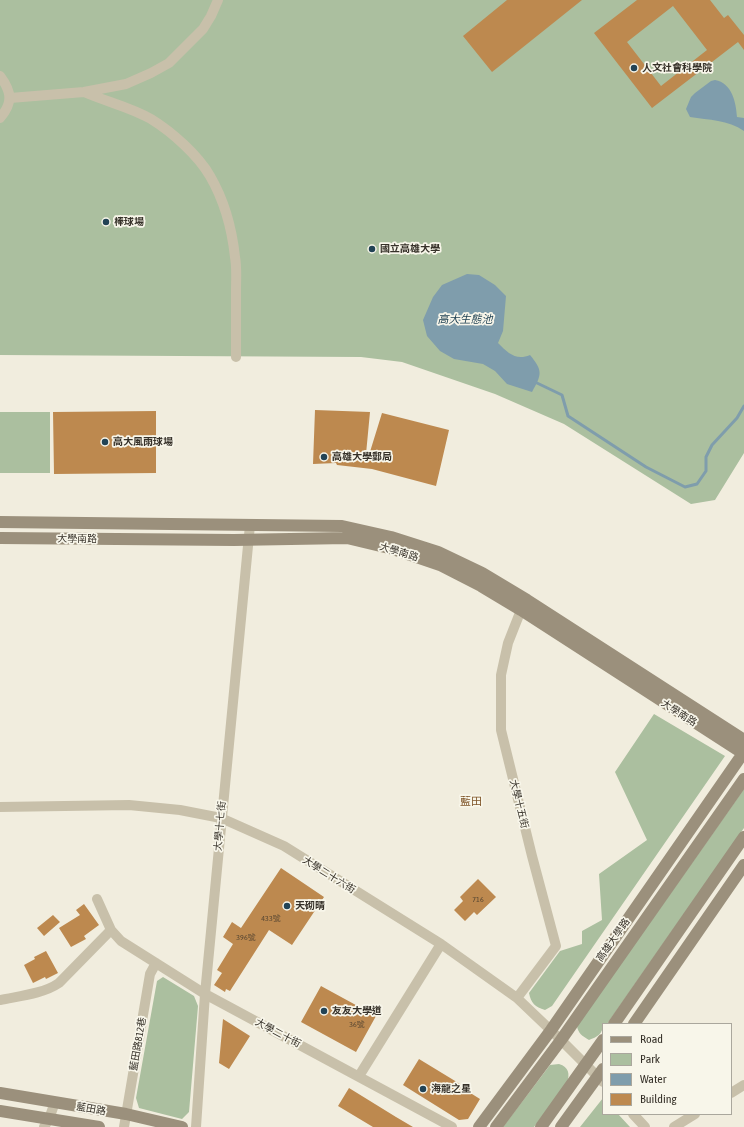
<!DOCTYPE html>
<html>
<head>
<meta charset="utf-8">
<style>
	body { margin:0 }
	#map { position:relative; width:744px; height:1127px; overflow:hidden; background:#f1edde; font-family:"Asap Condensed",sans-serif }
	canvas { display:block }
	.legend { position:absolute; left:602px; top:1023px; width:130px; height:92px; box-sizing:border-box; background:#f8f6ea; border:1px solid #aaa79d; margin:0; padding:5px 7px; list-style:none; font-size:12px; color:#363129 }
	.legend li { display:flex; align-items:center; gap:8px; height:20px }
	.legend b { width:20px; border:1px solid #aaa79d }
</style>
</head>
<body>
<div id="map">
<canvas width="744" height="1127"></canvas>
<ul class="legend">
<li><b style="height:5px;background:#9b907c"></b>Road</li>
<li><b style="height:11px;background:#abbf9f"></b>Park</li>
<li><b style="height:11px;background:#7f9dac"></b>Water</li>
<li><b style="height:11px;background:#bd894f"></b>Building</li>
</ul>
</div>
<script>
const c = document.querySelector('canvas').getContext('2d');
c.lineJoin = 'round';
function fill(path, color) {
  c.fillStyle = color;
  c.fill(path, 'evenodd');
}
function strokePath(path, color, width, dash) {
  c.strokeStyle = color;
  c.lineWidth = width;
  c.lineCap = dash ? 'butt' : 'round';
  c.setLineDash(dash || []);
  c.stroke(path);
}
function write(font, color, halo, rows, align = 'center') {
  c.font = font + ' "Asap Condensed","Noto Sans TC",sans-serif';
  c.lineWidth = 3.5;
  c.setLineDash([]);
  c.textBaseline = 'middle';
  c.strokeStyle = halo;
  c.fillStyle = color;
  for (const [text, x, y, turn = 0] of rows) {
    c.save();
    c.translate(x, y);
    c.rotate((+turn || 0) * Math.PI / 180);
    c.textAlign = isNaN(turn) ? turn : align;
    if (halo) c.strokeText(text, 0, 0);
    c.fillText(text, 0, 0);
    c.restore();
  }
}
const green = new Path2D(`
	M0 0H744V453L715 500 691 504 564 424 495 394 402 362 361 357 0 355Z
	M0 412H50V473H0Z
	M654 714 725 756 552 1006 545 1010C535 1007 531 1003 529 993L560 951 582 944V931L602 920 599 874 647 840 615 772Z
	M744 789V828L607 1024H603C603 1034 597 1037 589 1040 582 1036 578 1033 577 1026Z
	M163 977 194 996 198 1006 189 1112 182 1119 139 1108 136 1098 157 981Z
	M559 1064C569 1067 570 1074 567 1083L534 1127H503L550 1065Z
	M603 1098V1114H618L630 1127H580Z`);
const water = new Path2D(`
	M715 80C732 83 736 102 737 117L744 118V131C728 120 709 120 690 117L686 109 691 97 695 93 711 81Z
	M467 274 479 275 495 285 506 296 503 331 498 343C508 353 516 361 530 355 543 371 542 374 532 392L507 384 495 371 483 364 454 359 440 351 427 336 423 320 433 297 442 285Z`);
const stream = new Path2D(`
	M537 383 562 395 568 416 646 467 685 487 697 484 706 471V457L712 445 737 418 744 406`);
const building = new Path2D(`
	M507 0H582L492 72 463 36Z
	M637 0H710L724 18 728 15 744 35V50L738 42 652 108 594 33ZM673 6 707 50 661 86 627 42Z
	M315 410 370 412 366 454 369 455 382 413 449 430 436 486 372 469 337 465 336 463 313 464Z
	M156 411V473L54 474 53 412Z
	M281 868 324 897 292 945 269 930 230 991 226 989 225 992 214 985 222 973 217 970 233 944 223 937 232 922 241 928Z
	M478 879 496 897 477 915 474 912 465 921 454 910 463 901 460 897Z
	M84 904 99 925 84 936 86 939 71 947 59 928 80 915 76 910Z
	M53 915 60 922 44 936 37 928Z
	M46 951 58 973 46 979 45 977 33 983 24 965 35 959 34 957Z
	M321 986 376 1016 356 1052 301 1022Z
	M223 1019 250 1036 229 1069 219 1063Z
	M419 1059 465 1087 464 1089 480 1099 468 1119 459 1120 403 1085Z
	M349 1088 396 1117 413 1127H373L338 1106Z`);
const street = new Path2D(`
	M0 76C12 92 13 103 0 118
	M84 92C107 102 130 107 151 119 172 132 198 155 210 176 224 200 232 229 235 257 237 268 236 279 236 290 236 312 236 335 236 357
	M10 98 84 92 126 84 151 73 169 63 203 29 211 16 218 0
	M0 807 129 805 180 810 221 818 284 846 441 944 517 998 561 1040 603 1082
	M97 899 111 930 121 941 205 994 452 1127
	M517 998 556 946 532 856 501 730V675L508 643 521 610 525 603
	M0 1000C19 996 43 994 59 983L111 930
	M359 1076 441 944
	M731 1093 744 1085
	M633 1114 645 1127
	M44 1127 49 1119 55 1102
	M124 1127 150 974 156 963
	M196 1127 205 994 250 525
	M674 1127 695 1114`);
const secondary = new Path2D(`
	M0 522 342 526 391 537 438 552 482 573 527 600 744 740
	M0 538 234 540 347 538 393 549 440 565 481 586 521 610 744 754
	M614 1024 744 837
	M634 1024 744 865
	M0 1093 126 1114 182 1127
	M0 1111 99 1127
	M479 1127 551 1030 744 752
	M496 1127 561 1040 744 779
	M541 1127 603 1040
	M561 1127 603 1069`);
const markers = [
	[634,68,4,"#224355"],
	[106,222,4,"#224355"],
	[372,249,4,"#224355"],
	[105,442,4,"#224355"],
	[324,457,4,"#224355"],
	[287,906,4,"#224355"],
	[324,1011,4,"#224355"],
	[423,1089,4,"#224355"]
];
const numberNames = [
	["716",478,899],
	["433號",271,918],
	["396號",246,937],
	["36號",357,1024]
];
const poiNames = [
	["人文社會科學院",642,68],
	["棒球場",114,222],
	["國立高雄大學",380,249],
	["高大風雨球場",113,442],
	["高雄大學郵局",332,457],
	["天砌晴",295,906],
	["友友大學道",332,1011],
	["海龍之星",431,1089]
];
const streetNames = [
	["大學南路",77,539],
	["大學南路",399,552,17],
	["大學南路",679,713,33],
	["大學十五街",519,804,76],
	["大學十七街",220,826,-85],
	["大學二十六街",329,875,32],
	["高雄大學路",613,940,-55],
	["大學二十街",278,1033,28],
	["藍田路812巷",138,1044,-80],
	["藍田路",91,1109,10]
];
const waterNames = [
	["高大生態池",465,320]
];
const neighbourhoodNames = [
	["藍田",471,802]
];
fill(green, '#abbf9f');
fill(water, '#7f9dac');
strokePath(stream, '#7f9dac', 3);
fill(building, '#bd894f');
strokePath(street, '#c8c0aa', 10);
strokePath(secondary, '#9b907c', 12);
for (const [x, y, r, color] of markers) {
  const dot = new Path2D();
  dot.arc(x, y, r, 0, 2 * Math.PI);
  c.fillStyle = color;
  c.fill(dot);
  strokePath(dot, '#f8f6ea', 1.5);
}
write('8px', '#584732', null, numberNames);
write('bold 10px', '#363129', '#f8f6ea', poiNames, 'left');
write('10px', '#363129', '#f8f6ea', streetNames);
write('italic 11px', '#224355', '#f8f6ea', waterNames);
write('11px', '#7f5528', '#f8f6ea', neighbourhoodNames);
</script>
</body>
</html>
